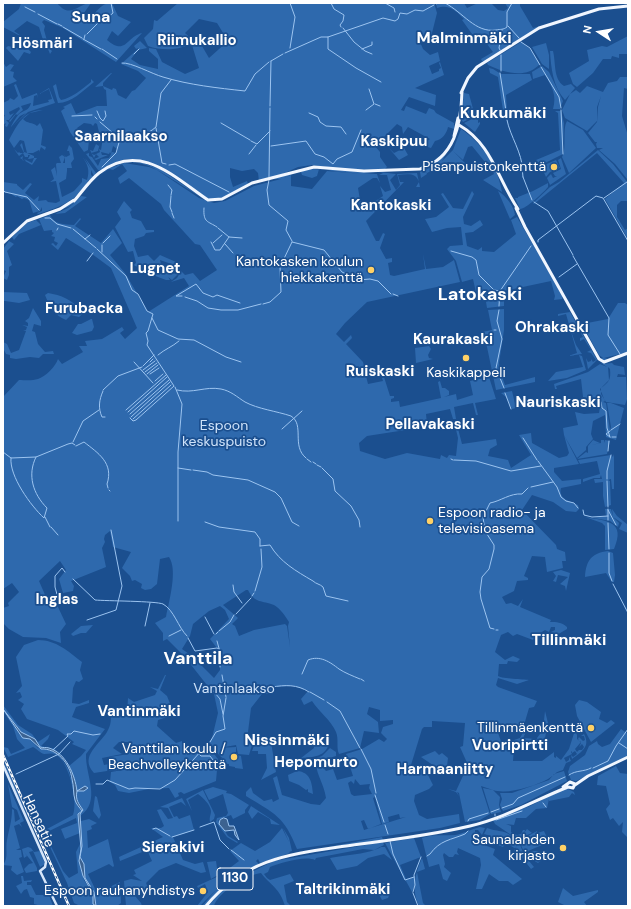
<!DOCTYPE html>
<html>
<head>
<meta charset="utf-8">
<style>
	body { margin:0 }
	#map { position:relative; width:631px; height:909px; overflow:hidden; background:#1b4f8f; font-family:"DM Sans",sans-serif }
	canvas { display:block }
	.frame { position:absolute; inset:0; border:4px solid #fff; pointer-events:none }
	.north { position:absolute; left:579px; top:12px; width:40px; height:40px; -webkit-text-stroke:3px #1b4f8f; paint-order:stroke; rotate:282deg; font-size:11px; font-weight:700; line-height:16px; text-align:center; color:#fff }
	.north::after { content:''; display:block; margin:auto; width:14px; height:18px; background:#fff; clip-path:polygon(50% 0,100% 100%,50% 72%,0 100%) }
</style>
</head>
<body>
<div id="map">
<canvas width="631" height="909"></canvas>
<div class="frame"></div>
<div class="north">N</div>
</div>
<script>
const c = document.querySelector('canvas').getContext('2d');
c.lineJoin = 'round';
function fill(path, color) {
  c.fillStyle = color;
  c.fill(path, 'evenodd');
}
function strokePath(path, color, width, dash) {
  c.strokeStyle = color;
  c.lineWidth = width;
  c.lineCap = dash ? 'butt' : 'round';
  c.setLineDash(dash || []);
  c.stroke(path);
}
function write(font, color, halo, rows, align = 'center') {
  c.font = font + ' "DM Sans",sans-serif';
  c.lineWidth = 3.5;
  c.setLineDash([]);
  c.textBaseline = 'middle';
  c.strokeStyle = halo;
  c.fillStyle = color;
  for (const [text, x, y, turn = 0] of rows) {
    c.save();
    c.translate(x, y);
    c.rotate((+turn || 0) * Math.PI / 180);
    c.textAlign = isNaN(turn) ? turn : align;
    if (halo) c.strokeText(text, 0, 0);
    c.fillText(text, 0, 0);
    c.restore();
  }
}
const green = new Path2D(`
	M21 3H57C71 20 78 3 91 3L79 20 80 21 81 17 84 18 85 16 88 19 89 15 93 14V19L90 20 93 23 103 17 101 16 97 21 95 15 98 16 95 13C100 7 104 3 112 3L118 16 131 22 118 36 112 31 107 40C126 56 126 37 142 33L116 62 63 28 44 20 42 22 45 26 44 30 49 48 52 51 50 54 46 44 43 42 44 40H43L39 27 27 21 14 31 24 38 3 27V22L19 9Z
	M178 3H434L437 13 431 37H427L420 42 423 49 430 55 438 52 440 61 429 66 432 74 439 71V69L441 68 439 63 440 62 444 75 415 88 436 95 435 106 409 97 401 110 404 111 406 106 426 114 429 108 434 110 436 113 454 123V129L448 127C447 133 442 140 435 141L431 148 421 145 430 139 408 127 403 134 402 127 397 124 375 146 380 152V157L387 167 384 170 341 169 312 165 298 167 278 176 259 181 258 173 254 169 242 171 230 168V177L233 187 247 181 248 184 222 198 212 200C183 189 164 160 129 159 117 158 107 171 98 170L86 154 89 153V156L92 157 98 166 101 159 109 158 112 152 116 153 117 149 113 146 111 154 110 152 109 154 101 152 102 155H108L96 160 94 159 99 157 96 154 94 158 90 150 93 151 96 144 99 146 100 143 98 151 91 153 94 155 100 152 99 149 101 150 104 131H102L101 136H100L97 124 95 123 93 126 91 124 84 123 77 128C81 133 85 135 89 140L88 150 84 152 70 132 61 111 65 108 63 107 71 103 76 114 97 106H107L106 90 104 89 103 86 95 87 111 73H112L103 83V86L112 90 113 88 116 89 118 95 126 99 132 91 135 90 146 78 138 71 121 64 139 48 136 49 134 46 140 41 147 48 138 50 131 59 140 65 158 69V59L149 51V48L156 49 162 62 185 74 199 68 192 45 195 44 196 46 199 45 202 46 209 58 228 41 217 23 199 19 185 33 194 41C182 51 162 51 148 46L144 38 153 29 154 20 157 21Z
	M436 3H464L467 8 478 3H491L498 10 504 11 508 8 505 3H520V6L533 28 540 26 485 61H482L481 59 493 52 484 40 472 34 462 20 464 19C455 10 449 4 437 8Z
	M628 36V56L627 54H619V58L612 56 611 59H603L593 73 577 87 573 84 569 73 589 61 587 50 602 46 607 47Z
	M521 42 530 49 540 64C525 80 504 72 488 65L487 63Z
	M546 43 549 55V69L542 64 532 47Z
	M8 46 25 50 28 49 31 52 30 54 24 52 18 61 6 48Z
	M550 51H553C556 62 553 79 564 86L571 84 575 88 565 100C553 87 551 68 550 51Z
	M3 62 6 67 10 64 14 65 10 71 14 72 13 77 17 81 3 87Z
	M542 66 549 72 563 101 560 109H553C557 95 552 87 545 75L533 79 532 72Z
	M489 68 493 69 501 74H530L532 80 506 95 507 111H503L498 77 490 73Z
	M620 77H628V89L624 88 622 116 628 136 627 179 615 164 599 150 603 148H597L596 144 597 142H595L588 133 597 122 598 107 601 96 597 107V121L587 131 565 118 562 110 570 94 576 90 580 93 587 86 603 92 608 83 617 81Z
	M91 79 94 82C83 91 71 103 58 103L53 86 56 84 59 97 61 100C72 98 82 89 91 82Z
	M16 84 22 99 37 93 38 99 37 95 34 96 33 106 49 102 48 100 52 99 49 89 39 94 49 88 55 103 28 112 12 127 26 113 20 116 11 127C11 126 16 117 19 114 24 110 29 111 31 103L21 106 23 110 17 115 16 114 10 122 9 121 20 109 19 107 9 112 10 115 14 113 9 120H6L9 123 7 127 5 126 6 123 3 125V117L5 116 3 113V103L9 100 10 98 14 100 18 96 14 85Z
	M464 93 469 94 475 116 463 122 461 119Z
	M43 110 30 113 23 119C27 124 33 122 37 126L40 123 43 130 41 145 46 147 45 150 41 147 39 152V150L33 153H27L34 156V158H37L32 165 20 158 23 156 22 160 26 161 24 159 32 163 34 158 29 159H28L30 155H28V157H25L23 153 19 156 14 149 18 153 19 152 20 153H24L20 145 22 143 24 152 27 153 24 141 20 140 14 148 9 140C17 125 24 110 43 110Z
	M555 111H561L564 123 563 154 541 165 536 160 560 150 558 113Z
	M476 117 478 120V123L480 122V124L475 132 464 123Z
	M567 121 583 130 596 148 569 173 562 157C567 150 562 129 567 121Z
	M461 129C482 143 498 167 502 192L483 180 494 174 491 168 488 169 484 166 485 162 472 146 468 147 463 160 453 151 466 164 448 162 427 173 426 172 427 174 421 178 420 172 428 169 425 170 432 166 433 167 437 165 433 166V164L449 149 442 161 453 150Z
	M69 145 72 148 74 159 71 163 72 168H67V171H70H67L66 179 59 183 62 197 74 191 82 182V178L87 180C90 170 88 165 82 156L91 169 85 158 96 173 94 176 91 170V175L94 177 89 181V180C77 201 60 207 38 214L37 213 42 211V207L40 211 33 213 29 200 24 198 22 199 17 196 16 197 8 192 3 193V182L17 184V185L23 190 30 183 32 184 25 193 34 200 39 196 38 201 46 200 48 202 56 203 60 201 56 181 50 182 54 179 51 170 55 167 57 176 56 164 57 163H56H61L59 157 62 155 65 157 63 163H65V156L62 154 66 157 70 155 69 151H67Z
	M388 147 394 153 404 148 408 155 399 160Z
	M598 150 613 164 628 183V201H621L617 205V217L625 230 628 228V239L605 199 624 183 597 153 534 204 533 203 550 187 559 182Z
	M561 158 566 174 550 185 547 178 551 174 553 178 551 179 557 176H555L553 173 561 169 558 160Z
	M556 160 560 168 550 172 546 177 542 168 548 166H542Z
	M121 162 143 163 160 169 207 201 159 171C145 162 124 158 110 168L124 163 149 167 157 170 199 198 214 203 225 201 254 186 281 179H272L298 171 284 178 291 175V186L312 189 327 171 363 174 332 171 325 169 376 173 363 174H377L380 183 377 178H373L358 188 360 200 365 208 383 196 380 186 385 192 391 190 387 175H379L383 173 379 172 396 174 390 180 396 190 400 185 397 174 417 173 420 187H416L419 182C416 172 407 174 398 175L400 182H404L366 221 376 241H379L383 233 385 234 380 248 386 259 392 258V262L388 263 390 275 394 276 425 269 423 254 426 269 443 267 454 260 460 282 367 302 345 323 336 334 344 342 351 335 352 338 346 344 363 362 365 370 373 368 375 374 366 376 368 384 383 381 382 378 384 377 390 396H394V398L391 399V402L399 401 400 407 441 398 438 382 440 381 442 388H445L449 391V395L444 397 456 394 457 400 473 395 470 381 489 377 496 399 475 403 478 415H476L473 403 454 407 456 419H453L450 409 426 414 427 424 412 429 367 436 359 443 360 451 385 459 407 453 440 459 441 455 447 458 449 455 456 456 458 438 454 421H456L462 444 496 439 497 445 490 449 488 456 508 460 511 468 531 455 519 435 531 433 532 443 559 458 567 456 569 453 564 435 579 464 554 468V472L562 481 581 479V484L561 488C558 499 570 501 578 505L579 509 576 512 566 511 553 502 532 495 522 510 556 545 557 549 565 552 566 561H562L563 568 547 572 545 557 532 556 524 576 528 578V580L517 581 514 591 502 597 506 604 511 603 518 606 523 599 520 607 551 620 550 622C557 622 561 622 567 627V629L555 636 551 632 555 630V627H551L549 632 545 630 537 635 533 640 517 634 513 636 508 632 501 635 495 652 505 660 513 656 520 659 517 662 508 661 507 664H499L498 676C503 679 523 679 529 680L517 684 498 678 496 685 498 687 537 701 534 707 529 708 524 725H504L497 730 502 744 520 738 526 727 528 728 523 738 536 739 538 741 537 743 523 742 514 747 513 761H542L554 752V757L556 758V756L561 760 569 749 576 727 575 731 577 735V739L581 742 575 749 577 752 579 750H582L584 747 582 744 579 747 581 743 578 739 579 737 583 741 585 740 584 736H581L584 734C591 747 581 752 572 759L571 755 573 757 577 754 575 751 572 753V751L571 752 572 754 564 758 566 762 569 760V757L571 761 566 763 563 770C553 773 555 775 548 779 535 786 507 795 493 790L500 797 499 805 501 812 491 814 483 788 493 790 481 786 490 814 480 820 465 822 459 793 457 792 459 796 456 792 448 789 456 791 468 765 460 747 463 746 465 723 432 721V727H424L422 729 411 765 424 767 433 785 429 789 415 795 414 801 419 815 427 819 459 814 460 823 440 828 297 849C284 816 275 814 246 796V792L251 787 253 793 264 801 272 799 273 802 279 799 273 778 277 776 282 795 311 804 320 805 326 798C324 784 317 776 316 764L319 763 326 771 333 769 337 780 353 776 346 754 362 749 379 739 384 742 387 739 381 733 383 727 393 724V720L380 721V710L369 707 367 714 378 722 379 733 364 731 360 748 339 754C336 748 339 739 336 732 331 720 319 712 312 701L304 705 301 699 308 691 293 686 272 687V694H262L251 708 247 740H249L247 743 253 742 249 755 238 754 236 745 219 748 236 747V752L233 753H237V755L241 756 243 769 235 768V765V767L229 766V764L221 763V758L226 760C218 757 215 748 209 742L212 738 218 713 214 694 184 656 167 639 163 641V633L155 623 166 617C169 601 178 570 169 557L160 559 157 584 151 589 145 590 141 588 142 584 135 580 132 581 130 576 122 568 131 552 113 547 110 531 105 535 104 539 105 542 102 548 106 567 71 581 74 586 73 591 63 593 59 579 66 570 60 561 39 581 46 597H49L58 607 66 624 60 632 61 643 46 638 23 637 9 629 3 623V608L9 606 8 603 19 592 12 583 3 589V397L19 380C24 380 32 381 38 379 45 377 56 366 58 359L62 364 83 352 79 346H87L85 341 102 339 122 327 124 330 120 333 125 339 137 328 111 268 92 254 86 261 92 254 66 238 58 250 51 244 53 243 56 246 58 243 54 241 55 237 51 236 54 233 52 232V230L44 231 39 219 50 215C55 225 64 224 74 225L80 218 81 219 75 226 101 243 113 229 122 243 110 255 125 273 148 312 189 286 184 278 171 282 177 278 181 271 185 275 193 273 200 281 217 270 200 245 195 244 164 210 161 204 129 178 120 184 118 178 127 171 122 164 113 170 109 169 97 177 111 167ZM246 590H248C255 604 262 600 274 605 280 608 286 617 289 622L288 626 290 647 287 626 285 624 254 630 239 636 235 626 232 624 238 618 223 605ZM220 606 225 610 229 619 210 639 220 652V670L214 678 192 656 182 649 190 636 193 624 209 611ZM355 779 360 785 370 784 369 788 372 794 354 796 351 794 348 783 351 781 354 784ZM375 797 382 824 389 822 388 817 399 814 400 818 406 817 364 830 361 821 364 820 368 829 381 824 373 798Z
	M312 168 324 169 306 170 319 169 317 176 312 178 302 175 301 172 305 170H301Z
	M548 183V187C544 192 526 209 520 209L515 198H518V197L533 191Z
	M472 191 474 194 463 217 464 224 471 226 480 220 483 225 473 232 465 233 467 246 478 250 482 247V251L494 252 516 234 511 220 517 217 563 296 562 299 554 300 555 296 551 281 504 291V306L487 308 485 296 477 297 473 279 462 282 456 261 447 249 450 246 463 245 461 227 447 228 432 232 425 219 436 217 449 207 441 194 443 193 453 208 463 209Z
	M498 191C506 196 514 206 515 215L510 219Z
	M81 196 87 197 65 213 55 214 68 208 78 200 68 207 39 218 67 206Z
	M124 201 132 210 130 212 132 218 141 221 146 230H154V232L146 233 144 236 135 239 134 246 138 257 148 255 154 261 160 255 176 262 174 265 170 266 174 265 160 260 163 271 171 274 179 273 172 280 168 277 170 280H166L145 272 146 268 142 265 140 268 133 265 136 263 133 251 128 252 115 227 121 219 117 212Z
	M36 220 41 225 19 234 14 240 12 237 27 223Z
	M9 241 14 244 7 251 12 265 9 267V275L7 280 3 278 6 271 3 270V249Z
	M3 292 27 293 30 300 19 303 5 301H3Z
	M48 293C61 295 72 300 81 310L87 305 89 308 79 317 71 315 66 320C54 315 50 308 45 295Z
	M618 303H625L628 305V352L604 358 608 359 604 361 600 359 603 358 599 355 582 324 608 319Z
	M33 308 41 321V326L34 324 32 331 35 332 38 344 45 352 53 351 54 354H43L39 358 30 357 16 359 10 358V355L6 354 3 348V342L7 344 11 353 19 350 26 331 23 330H26L27 327 22 325 28 326V323L25 321 29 318Z
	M504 309V330L499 363 500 371 505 385 535 377V382L496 390 487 347 482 332 492 330 488 310Z
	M570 312 597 360 588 369 586 358 588 362 591 361V359L593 362 596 360 591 353 587 352 591 350 584 339 580 341V338L583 337 576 325 573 326 575 333 572 334 576 345 582 354 568 356 577 353 566 314 558 316V314Z
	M91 319H92L94 327 92 331 77 335 72 333 78 324H81Z
	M429 346 431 349 428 355 429 358 433 359 416 363 415 348Z
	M579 355 582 356 586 370 567 378 548 381 556 372 583 367Z
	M611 361 603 364 612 363 614 365 624 367 625 375 618 374 617 377H626L627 399 625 405 606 402 601 394V388C609 382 611 380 610 369L608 367 609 380 600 389 605 401 603 402 606 403 610 430 611 427 607 403H611L624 408 616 440 606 437 605 415 593 421 591 434 593 439 586 447V450L577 458 564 435 563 428 578 425 575 412 584 414 599 413 601 401 583 397 581 379 556 386 557 389H555L554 384 588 372 600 364 607 367 601 363Z
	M512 391 516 408 512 409 506 397 501 393Z
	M593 440 600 443 591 445 601 443V440H604V443L605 440 610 441 607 454 577 459 586 452 588 453V446Z
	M614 454V489H612L611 479 608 480 610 481 611 505 605 507 603 496V482L595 483 594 479H606H602L601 475 600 478H594L583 482V479L600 474 597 461 580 464 578 460 611 455 613 457Z
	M605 509H611L613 517 619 523 618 527 610 521 594 518 606 516Z
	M612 509 617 516 628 525V533L619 529 622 523 613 517Z
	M585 517C607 521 626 521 614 549L605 550V526L602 523Z
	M608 551 613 553 615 575 614 582H612L606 573 585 577C586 561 591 553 608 551Z
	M561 570 570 573 566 591 565 586 560 584 568 577 558 575 556 582 553 581 556 576 553 572Z
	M93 625 86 633H81L73 636 71 634 81 626Z
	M38 640C56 640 68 651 82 662L80 670 83 679 79 682 76 681 73 688 72 703 79 704 89 700V703L76 707 72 717 105 729 86 754C85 775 102 801 80 816V814L83 812 77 800V788L67 764 57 751 40 747 34 739 21 732 3 709V705L18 725 32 734 38 742 50 734 48 739 41 746 52 749 55 747 54 749 60 753 69 766 81 756 86 750 72 744 74 742 58 730 27 719 21 709 24 704 18 700 22 697 20 692 16 693 22 686 16 657 24 645Z
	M165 675H166L160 690 167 696 171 706 167 717 158 720 157 726 176 743 182 741 183 754C191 750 199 750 206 744L218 759 216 781 184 794 181 792 178 793 179 796 175 798 169 788 149 789 129 793 118 791 115 785 110 782 111 772 128 769 129 763H118V770L109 771V767L107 771 94 773C78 756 102 743 108 730 112 723 111 716 110 708L118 707 119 713 122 715 127 714 128 698 134 702 155 695 157 691 150 687 158 689ZM119 742H129V754L110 757V766L109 764 104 765 102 758 122 754 113 748Z
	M579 700 587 702 601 712 599 719 607 723 611 720 615 723 591 742 577 716 575 705Z
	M3 711 21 735 30 739 38 748 49 750 59 755 68 769 74 788 76 789 75 792 74 789 76 802 82 811 78 814 80 833 65 839 61 829 77 823 76 818 43 834 40 826 42 829H47L73 815C78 802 70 767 59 757 54 752 50 754 44 754 40 753 37 749 33 747L8 757 3 747 8 748 11 754 25 748 17 739 13 726Z
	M545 711 548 723 545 738 539 742 537 738 543 730Z
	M621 729 628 734V756L576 781 571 780 568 772 570 766 585 755 589 746 597 741 598 744 602 747 610 744Z
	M319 735 321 744 329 743C326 757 313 757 301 758L314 748 312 736Z
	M268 741 271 742 276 772 261 780 267 768 266 754H258V751H252L255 743Z
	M330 748 336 752V756L319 761 313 759 322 756Z
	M435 751 439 755 442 753 448 758 446 774 421 757Z
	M3 759 37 836 8 774Z
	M616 766 620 773 628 774V838L622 832 623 822 619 826 613 818 610 820 606 809 610 804 606 786 597 785 598 776Z
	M297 771C311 772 312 784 313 794L308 792V789L306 790 299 785 289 781 288 775Z
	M564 771 567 781 521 805 503 811 500 805 502 799 500 793H512L549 780 554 774Z
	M8 784 24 821 20 823 22 827 19 824 14 826 20 848 16 850H21L22 857 19 858 24 872 17 875 11 870 12 866 3 865C9 857 5 849 7 840 9 829 12 821 12 809L14 810 15 822 20 819 17 810 12 807Z
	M213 787 227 791 226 793 231 794 249 805 245 810V813L233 819 231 815 218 820 228 836 238 842 237 843 227 837 216 822 217 818 226 816 228 813 223 794 209 800 204 790Z
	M566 788 574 792 575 795 572 793 569 797 549 801V799L547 808 536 809 526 818H516L514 825 506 824 511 826V832L517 835 521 834 523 830H525L524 833 527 829 532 833 517 839 495 824 493 820 530 806Z
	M203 790 215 815 214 819 210 822C209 817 211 815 211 811 210 804 203 798 198 794L188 800 192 811 186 799Z
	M95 796 97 797 101 815 99 819 93 811Z
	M182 798 186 806 181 802 169 807 174 817 177 816 179 819 190 815 194 830 173 837 183 860 195 864 203 862 206 872 201 873 176 863 159 870 146 883 148 888 141 890 135 896 141 903 142 906H126L124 881 131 879 142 881 133 875 136 874 134 870 152 861 147 850 120 861 119 857 163 837 151 828H161L164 826 157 810 161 809 168 819 173 818 168 808 160 807Z
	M251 806 280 825 271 824 270 819 258 812 252 819 248 812Z
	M89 819 97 823 91 826 92 829 87 831 88 848 108 839 114 866 113 867 109 864 88 874 97 893 120 882 121 903 117 906H96C94 901 95 896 93 891 91 886 87 883 85 878 79 865 81 837 81 821Z
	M480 827 485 828 482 835 478 830H475V832H477L484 845 495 849 493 855 522 879 513 885 508 881H499L489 874 482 889H476L481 865 480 858 458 848 457 852 459 855 455 854 453 857H449L444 853 443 855 445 864 444 867 451 873 447 881 443 879 439 864 429 867 422 838C433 834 443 836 455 835 463 834 471 829 480 827Z
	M282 828 289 842 283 828 289 838 292 851 289 852 290 853 260 863 258 859 256 861 259 864 230 881 204 906H202L216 890 200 906H197L208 892 205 884 198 888 197 886 219 876 239 861 230 851 241 843 255 851 270 842Z
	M487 828C500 833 505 828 517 841L516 849 506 843 503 847 489 842 491 836 484 834Z
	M537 831V833L544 831 549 842 528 851 531 859 525 854 519 841Z
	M382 837 383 840 328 847Z
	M414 838 421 857 400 865 406 879 414 877 415 885 412 892 385 843Z
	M383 842 384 845 374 850 363 849 316 858 315 860C306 855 279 863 270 867L268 872 264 874 267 878 270 880 290 874 294 881 284 885 287 902 291 906H285C280 888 270 885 261 873 248 874 217 893 214 906H208L224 889 239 878 274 861Z
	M519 842 524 855 534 867 531 869 517 851 512 854Z
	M80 844 79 860 81 870 84 880 93 894 94 906H80L74 903 67 883 50 847 51 846 63 871 69 878 78 873 76 852Z
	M28 847 31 848 34 852 40 851 45 864 40 867 33 851 29 852 37 868V871L26 873 24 869 29 864 33 863 24 852 27 856 24 858 22 849Z
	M381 847H385L392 860 384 854 368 858 357 866 337 870 330 858C345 855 370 854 381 847Z
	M534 851H538L540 857 548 853V855L538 863 531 859 530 852Z
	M422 858 425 869 417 872 423 903 426 906H419C411 890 415 874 422 858Z
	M216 861 218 875 211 879 207 862Z
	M21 876H23L24 881 32 880 31 882H27V885H31L36 895H49L53 906H41L34 904V898L30 897 27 889 24 890 21 894 16 886 22 883Z
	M384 883 391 891 388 898 382 900 376 889 379 884Z
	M563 888 573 896 598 890V892L584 902 587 906H566L558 902Z`);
const water = new Path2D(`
	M3 709 21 732 35 739 40 747C43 748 46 747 49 748 66 753 75 775 77 791L85 786 88 788 84 791H77C75 800 79 804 83 810L80 814 82 846 80 857 84 864 85 878 94 892 96 906 93 904V894L83 876 79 861 81 849 78 814 82 811C80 808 76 804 75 800 73 794 74 786 72 779 70 764 57 748 41 749L30 739 23 738Z
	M224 818 227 819 229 826H234L239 840 235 835 234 830 225 831 219 824 220 820Z`);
const stream = new Path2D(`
	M290 3 295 17 290 48
	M331 3 334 9 344 15 343 21 340 25 341 27
	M385 3 394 8 395 12
	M445 3C464 13 475 33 496 30 501 29 503 30 507 27V12L512 3
	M437 4 438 3
	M25 7 35 12
	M38 14 57 24
	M107 18 113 13 111 3
	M99 22 106 19
	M58 24 62 26
	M508 26 519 38
	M63 27 82 38
	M343 28 354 42 365 51 372 54
	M87 34 98 23
	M328 37V49L356 68 381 82
	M83 39 101 49
	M84 39 85 35
	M521 42 530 48 540 65
	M102 49 117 59
	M362 49 372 45V42
	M500 50 499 48 502 30
	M285 53 321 37H328L383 18 395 21 398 19 400 13 407 14 415 10 423 11 434 5
	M134 54 139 49
	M271 61 283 54
	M122 63C131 62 152 74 163 77 189 85 218 88 245 91L255 74 269 62
	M541 67 559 97 561 108
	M501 71V55
	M500 73 506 111
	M375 104 380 106
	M270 106 271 61
	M366 110 374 104 369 89
	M561 110 563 154
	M97 111 100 118 103 121 106 116 105 111
	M309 113 318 117 320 122 326 126 341 127 346 134
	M506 113C507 131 519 146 522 164
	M72 116 92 115
	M95 117 97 119
	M100 122 120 139C133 138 146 136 156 127L161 93 171 80
	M221 123 250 140
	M156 128 162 163 166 164
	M251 141 257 144 270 131
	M271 146 306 141 315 154 324 157 333 164 337 159 352 152 361 130
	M249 154 256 145
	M169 165 175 164 229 192
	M102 167 116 153 120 139
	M522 167 523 177
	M269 177 270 108
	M523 177 532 200
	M269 180 267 190 269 205 288 221 286 230 292 241
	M168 185 172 190 171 195
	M3 190 5 192 27 197 39 210
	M171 196 170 207 172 212
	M604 198 627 182
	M534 202 548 211 573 255
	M204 208C203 223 208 221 217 227
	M172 213 174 218
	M45 218H50L57 224 71 228
	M218 228 229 237 242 238
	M73 229 96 248
	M57 230 58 228
	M85 239 90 235
	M211 242 215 250H220L229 237
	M292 242 324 250 342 272 358 280 370 279 378 281 391 294
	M538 242V240L596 196 603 198 628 241
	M103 243 110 236
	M213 243 222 235
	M225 244 233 253
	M102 245V252
	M97 249 126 276 132 290 138 294 147 311 153 314 148 331 146 333 148 341 147 345 174 386 136 420 133 421 130 418
	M451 251 472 257 476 260 479 275 494 290 500 291
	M573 256 609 318 608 335 620 354
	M87 261 93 253
	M559 277 577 264
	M393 294 398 296
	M182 296H176L196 284 203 293 213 297 217 295 240 303
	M185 297 197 301 208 308 221 310H238L261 304
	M263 304 270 302 281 292 280 267 292 242
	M499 306 500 291 531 246
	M499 310 497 321 502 339 496 368 504 388
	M152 318 158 330 178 339 194 340 226 357 241 362
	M494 330H496
	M158 355C165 349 172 347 179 341
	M134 362 153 383
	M150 362 153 359
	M143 366 154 355
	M143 370 155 361
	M145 372 157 363
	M147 374 158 365
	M150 374 159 368
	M155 381 163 374
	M175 387 182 404 178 452V521
	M103 390 118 376 142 367
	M177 390C193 394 205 386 221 389 231 391 237 397 245 402 258 409 276 411 291 416 305 425 291 446 306 458
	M103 391C99 400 98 408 102 417H105
	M505 393 511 409
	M601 402 602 408 606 411 607 428 610 437
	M126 410 166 375
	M128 412 167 377
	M130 414 169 380
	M131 417 170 382
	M133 419 171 385
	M282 429 302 411
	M611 430 620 424
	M610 431 606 434 610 437
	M612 437H616
	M523 438 537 460
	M73 442 83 421 99 410
	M76 446 84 442C98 453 114 463 107 484L108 488
	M608 451 609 441
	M3 452 11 458 36 457 68 444 72 443 75 445
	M11 458C9 476 31 506 44 518L47 508C33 494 27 475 36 457
	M307 459 311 462
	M451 459 453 460
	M454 460 476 461 511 471 541 466
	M538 461 557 487 561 497 566 501 574 503 578 508
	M313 462 316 464
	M317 465 321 467
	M178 468 191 470
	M322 468 333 479 335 491 351 506 359 520 360 527
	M193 470 207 472 213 475 248 480 275 492 281 498 292 522 299 526
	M607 479V471L611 455
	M607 481 608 507
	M531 487 553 482
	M109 490 110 491
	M608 509V520
	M583 510 584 515 592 517 608 516
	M608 510 616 525
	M45 517 50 527
	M205 522 219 527 255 532 260 539V546
	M608 523 609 549
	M51 527 58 535
	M260 546 270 545C280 562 296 571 313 581 316 584 320 584 323 587L326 596 348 601
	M609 553V573L612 581
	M73 579 95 600C106 601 156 601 163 604 174 610 178 627 187 636
	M613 584 628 613
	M233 585 234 592 242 603
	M255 591 262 567 261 549
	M252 596 254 593
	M58 598 55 587V576L62 568 65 572
	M236 614 251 598
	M205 617 214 634
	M87 620 116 610 122 586 111 530
	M145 626 150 603
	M494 629 490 628 481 599 480 592 482 577 489 569 494 549V545L485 531 483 517 490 503C501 501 510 493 522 494L528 488
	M496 630H498
	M219 631 230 622 234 615
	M216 634 218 632
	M169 636 181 630
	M188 638 195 651 217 648 219 649
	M217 641 220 652V667
	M302 674 308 660C320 655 330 662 339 669 345 673 353 676 360 679
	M222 675 226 697
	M361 679 364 681
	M210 687 220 699 223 714
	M272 687C285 685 297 684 309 692
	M234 692 268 687
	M310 692 324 700
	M327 702 340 711 360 748
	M210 742 216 732 225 729 223 716 226 698
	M619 743 628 749
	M203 749 207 746
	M361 749 371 769 376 793
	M53 750 68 736 67 734H71L74 731 93 735 100 734
	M199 754 201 756H210L217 765
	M593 768 608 761 616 746 628 729
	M16 774 59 754 70 742
	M569 775C576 770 584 772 591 768
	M96 784H103L107 780 129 789 135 788 160 789 175 780 202 750
	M375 795 384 822
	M543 803 546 807
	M502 808 513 804 518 798 565 777
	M491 812 499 809
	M495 816V814
	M496 820 522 811
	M468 821 469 819 488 813
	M385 825 388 834
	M200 827 214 822 220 840 229 849
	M153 829 156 828 170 836
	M172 837 194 830
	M390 841 393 854 405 880 414 877
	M231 850 244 860
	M427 856 430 854C440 840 451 840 465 834L468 831
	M413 892 415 885 414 875 421 857
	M413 893 418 906`);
const secondary = new Path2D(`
	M3 765 46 862 45 867 40 871 57 906`);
const primary = new Path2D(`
	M461 93 468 78 477 67 539 28 599 9 628 6
	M459 125C492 144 498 180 518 209
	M454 136 458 118
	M74 201C82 192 89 181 99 173 140 141 174 177 208 200L222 199 252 183 314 167 364 171 420 169C455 158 461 124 462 92
	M516 208 525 227 599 359 604 362 628 353
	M3 243 27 221 60 209 74 200
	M575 785 588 776 628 757
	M563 787 570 782 575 784 573 788 568 787
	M206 906C248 856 293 854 353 845 392 840 432 835 470 826 505 818 535 800 568 787`);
const rail = new Path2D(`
	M3 755 69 906`);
const markers = [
	[554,167,4,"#ffd166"],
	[371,270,4,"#ffd166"],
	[466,358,4,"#ffd166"],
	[430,521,4,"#ffd166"],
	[591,728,4,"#ffd166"],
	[234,757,4,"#ffd166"],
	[563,848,4,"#ffd166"],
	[203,891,4,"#ffd166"]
];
const shields = [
	[235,879,36]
];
const shieldNames = [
	["1130",235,879]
];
const poiNames = [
	["Pisanpuistonkenttä",546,167],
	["Kantokasken koulun",363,262],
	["hiekkakenttä",363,278],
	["Kaskikappeli",466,373,"center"],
	["Espoon radio- ja",438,513,"left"],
	["televisioasema",438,529,"left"],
	["Tillinmäenkenttä",583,728],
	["Vanttilan koulu /",226,749],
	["Beachvolleykenttä",226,765],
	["Saunalahden",555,840],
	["kirjasto",555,856],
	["Espoon rauhanyhdistys",195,891]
];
const parkNames = [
	["Espoon",224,426],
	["keskuspuisto",224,442],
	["Vantinlaakso",234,689]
];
const streetNames = [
	["Hansatie",38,821,65]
];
const neighbourhoodNames = [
	["Riimukallio",197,41],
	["Hösmäri",42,44],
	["Saarnilaakso",121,137],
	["Kaskipuu",394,142],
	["Kantokaski",391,206],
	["Lugnet",155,269],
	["Furubacka",84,309],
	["Ohrakaski",552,328],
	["Kaurakaski",453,340],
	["Ruiskaski",380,372],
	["Nauriskaski",558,403],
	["Pellavakaski",430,425],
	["Inglas",57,600],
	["Vantinmäki",139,712],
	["Vuoripirtti",510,746],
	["Hepomurto",316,763],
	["Harmaaniitty",445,770],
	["Sierakivi",173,848],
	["Taltrikinmäki",343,890]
];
const quarterNames = [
	["Suna",91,18],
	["Malminmäki",464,39],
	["Kukkumäki",503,114],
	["Tillinmäki",569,641],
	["Nissinmäki",287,741]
];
const districtNames = [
	["Latokaski",480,295],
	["Vanttila",198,659]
];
fill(green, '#2e69ad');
fill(water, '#3c6290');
strokePath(water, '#9cc4f0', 1);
strokePath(stream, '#9cc4f0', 1);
strokePath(secondary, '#d6e6fa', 2.5);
strokePath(primary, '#f0f6ff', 3);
strokePath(rail, '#fff', 2.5);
strokePath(rail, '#1b4f8f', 1, [3]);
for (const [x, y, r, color] of markers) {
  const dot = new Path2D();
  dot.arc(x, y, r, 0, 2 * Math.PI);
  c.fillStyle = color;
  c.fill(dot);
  strokePath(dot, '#1b4f8f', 1.5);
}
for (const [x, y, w] of shields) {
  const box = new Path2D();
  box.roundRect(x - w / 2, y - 11, w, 22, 3);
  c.fillStyle = '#1b4f8f';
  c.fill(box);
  strokePath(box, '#fff', 1);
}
write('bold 13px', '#fff', null, shieldNames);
write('14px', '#fff', '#1b4f8f', poiNames, 'right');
write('14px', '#cfe3fa', '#1b4f8f', parkNames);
write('14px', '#fff', '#1b4f8f', streetNames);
write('bold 15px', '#fff', '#1b4f8f', neighbourhoodNames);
write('bold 16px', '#fff', '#1b4f8f', quarterNames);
write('bold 18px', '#fff', '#1b4f8f', districtNames);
</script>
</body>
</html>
